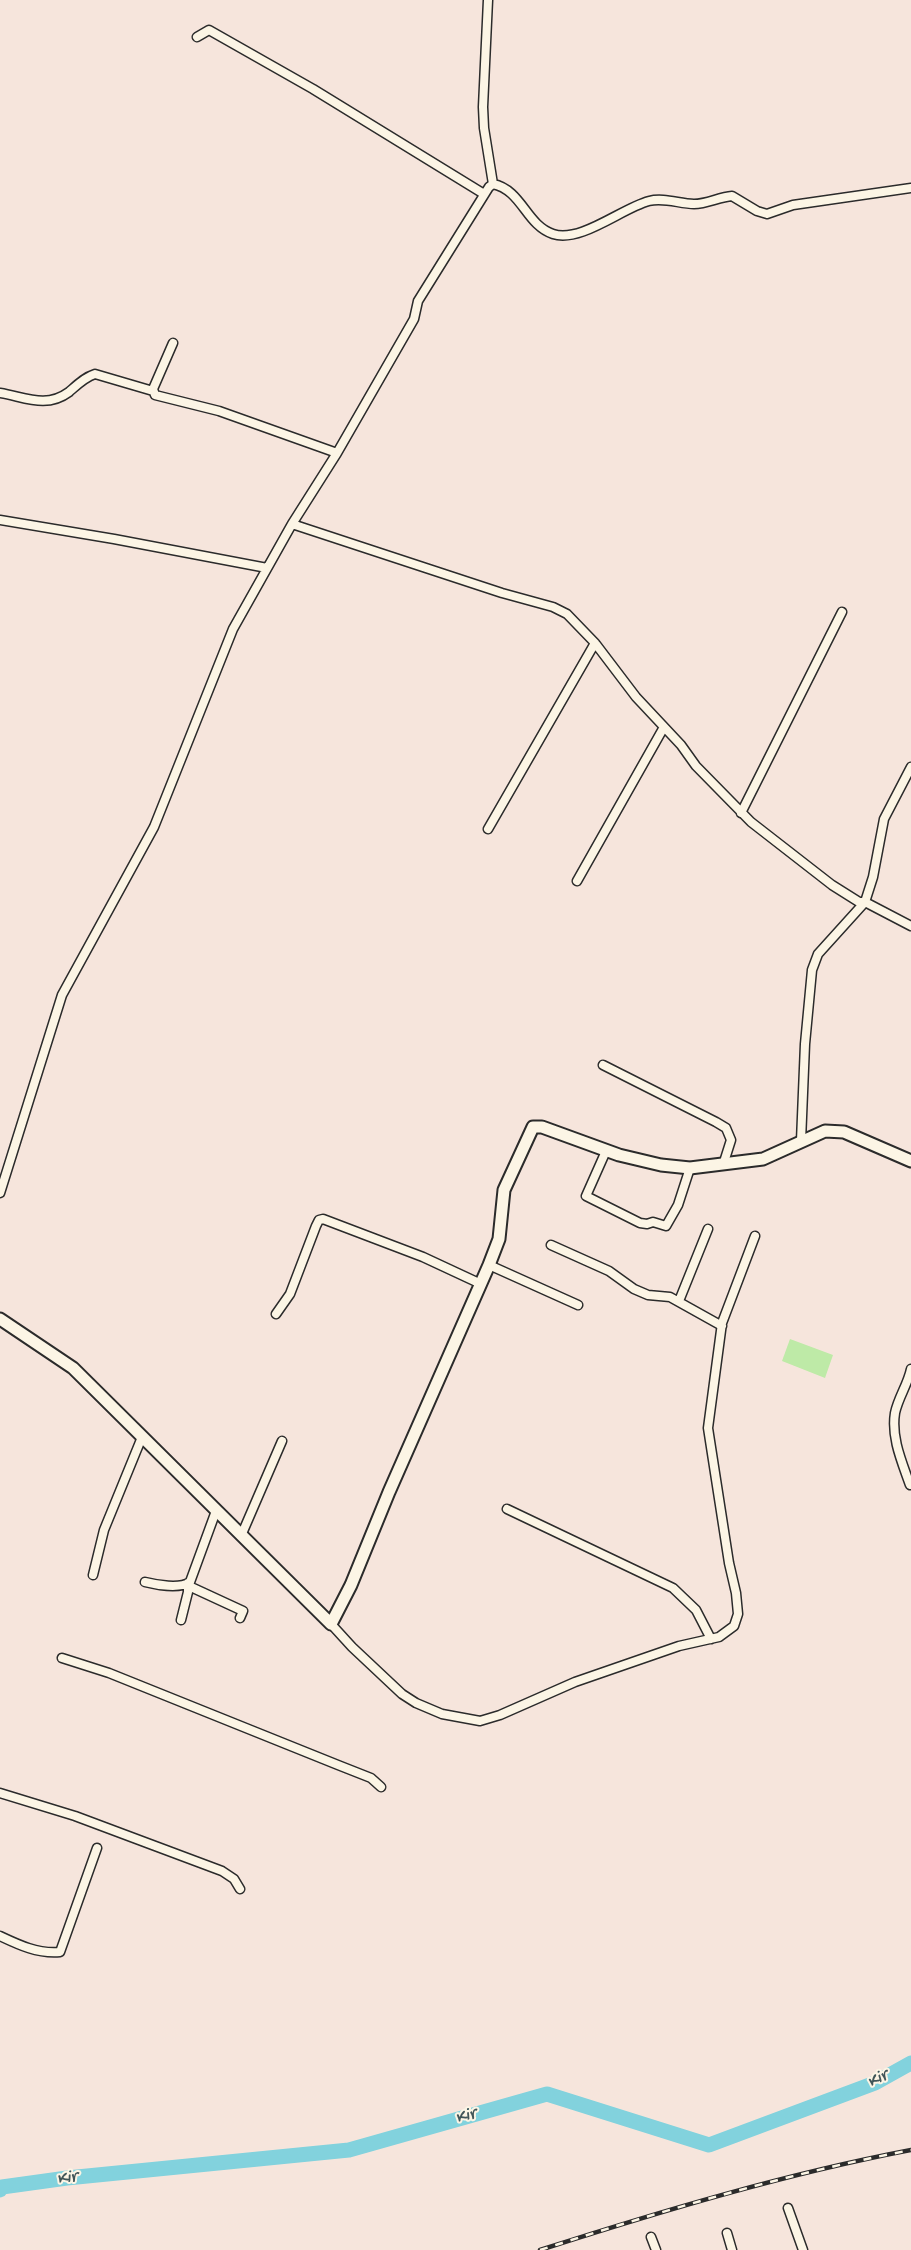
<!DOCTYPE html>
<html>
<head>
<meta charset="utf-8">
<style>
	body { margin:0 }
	canvas { display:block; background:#f6e5dc }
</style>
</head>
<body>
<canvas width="911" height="2250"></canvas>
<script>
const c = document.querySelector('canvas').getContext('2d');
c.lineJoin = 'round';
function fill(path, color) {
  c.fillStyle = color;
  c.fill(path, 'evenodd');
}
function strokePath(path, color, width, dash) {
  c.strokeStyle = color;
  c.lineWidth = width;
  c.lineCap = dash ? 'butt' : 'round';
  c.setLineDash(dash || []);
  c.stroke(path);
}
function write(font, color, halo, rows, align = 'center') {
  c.font = font + ' "Gochi Hand",sans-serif';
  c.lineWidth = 4;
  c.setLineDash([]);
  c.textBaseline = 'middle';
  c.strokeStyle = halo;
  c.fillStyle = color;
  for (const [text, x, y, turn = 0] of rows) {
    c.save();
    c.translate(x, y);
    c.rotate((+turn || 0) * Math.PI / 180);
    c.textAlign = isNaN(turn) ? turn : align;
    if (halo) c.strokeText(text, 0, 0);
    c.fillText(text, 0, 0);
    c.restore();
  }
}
const green = new Path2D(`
	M790 1339 833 1355 825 1378 782 1361Z`);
const river = new Path2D(`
	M0 2190 2 2187 67 2178 349 2150 547 2094 709 2145 875 2083 911 2063`);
const street = new Path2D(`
	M488 0 483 107 484 128 493 184
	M197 37 209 30 313 89 484 194
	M173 343 153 389 155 395 219 411 337 453
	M0 393C25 397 46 409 69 392 77 385 85 377 95 374L153 391
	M0 520 114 539 267 568
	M292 524 502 593 553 607 567 614 595 643 636 697 681 745 696 766 751 822 832 885 859 902H865L911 926
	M741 813 842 612
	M488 829 595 643
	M577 881 664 727
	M603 1065 716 1122 726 1128 731 1140 724 1162
	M801 1141 805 1044 812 970 818 954 865 902 873 877 884 819 911 767
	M606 1151 586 1196 640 1223 647 1224 653 1222 666 1226 678 1205 690 1168
	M0 1193 62 995 154 827 233 629 292 524 337 453 414 319 418 301 489 187 493 184C522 190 526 225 553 234 581 243 622 208 649 201 664 197 680 204 694 204 707 204 719 197 732 196L757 211 767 214 793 205 911 188
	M551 1245 609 1271 634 1289 648 1295 670 1297 722 1326
	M489 1265 578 1305
	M679 1301 708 1229
	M276 1314 290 1294 316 1226 319 1220 323 1219 423 1257 481 1284
	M910 1485C902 1462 891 1438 895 1413 898 1398 908 1384 911 1369
	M507 1509 673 1588 696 1610 711 1639
	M241 1536 282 1441
	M93 1575 104 1530 142 1437
	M145 1582C157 1585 180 1589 190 1582L216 1511
	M181 1620 188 1592V1583L191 1587 243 1611 240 1618
	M331 1624 352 1647 402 1694 416 1703 442 1714 480 1721 500 1715 575 1682 679 1646 719 1637 734 1626 738 1614 736 1593 729 1563 708 1428 722 1323 755 1236
	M62 1658 109 1673 338 1765 371 1778 381 1787
	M0 1793 75 1816 222 1871 234 1879 240 1889
	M0 1936C19 1945 38 1954 60 1952L97 1848
	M788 2208 803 2250
	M727 2233 732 2250
	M651 2237 656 2250`);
const secondary = new Path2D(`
	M0 1319 73 1368 331 1624 351 1585 389 1492 489 1265 499 1239 504 1190 533 1127H542L619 1155 661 1165 690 1168 763 1159 825 1131 844 1132 911 1161`);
const rail = new Path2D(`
	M540 2250C662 2211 785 2174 911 2150`);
const waterNames = [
	["Kir",878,2080,-26],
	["Kir",466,2117,-16],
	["Kir",67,2179,-8]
];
fill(green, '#beeaa7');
strokePath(river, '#82d2dd', 15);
strokePath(street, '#2b2b2b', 11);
strokePath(secondary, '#2b2b2b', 15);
strokePath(street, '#fcf5e5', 8);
strokePath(secondary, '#fcf5e5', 11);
strokePath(rail, '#2b2b2b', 4.5);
strokePath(rail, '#fcf5e5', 2.5, [8]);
write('italic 18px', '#415558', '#fcf5e5', waterNames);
</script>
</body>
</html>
